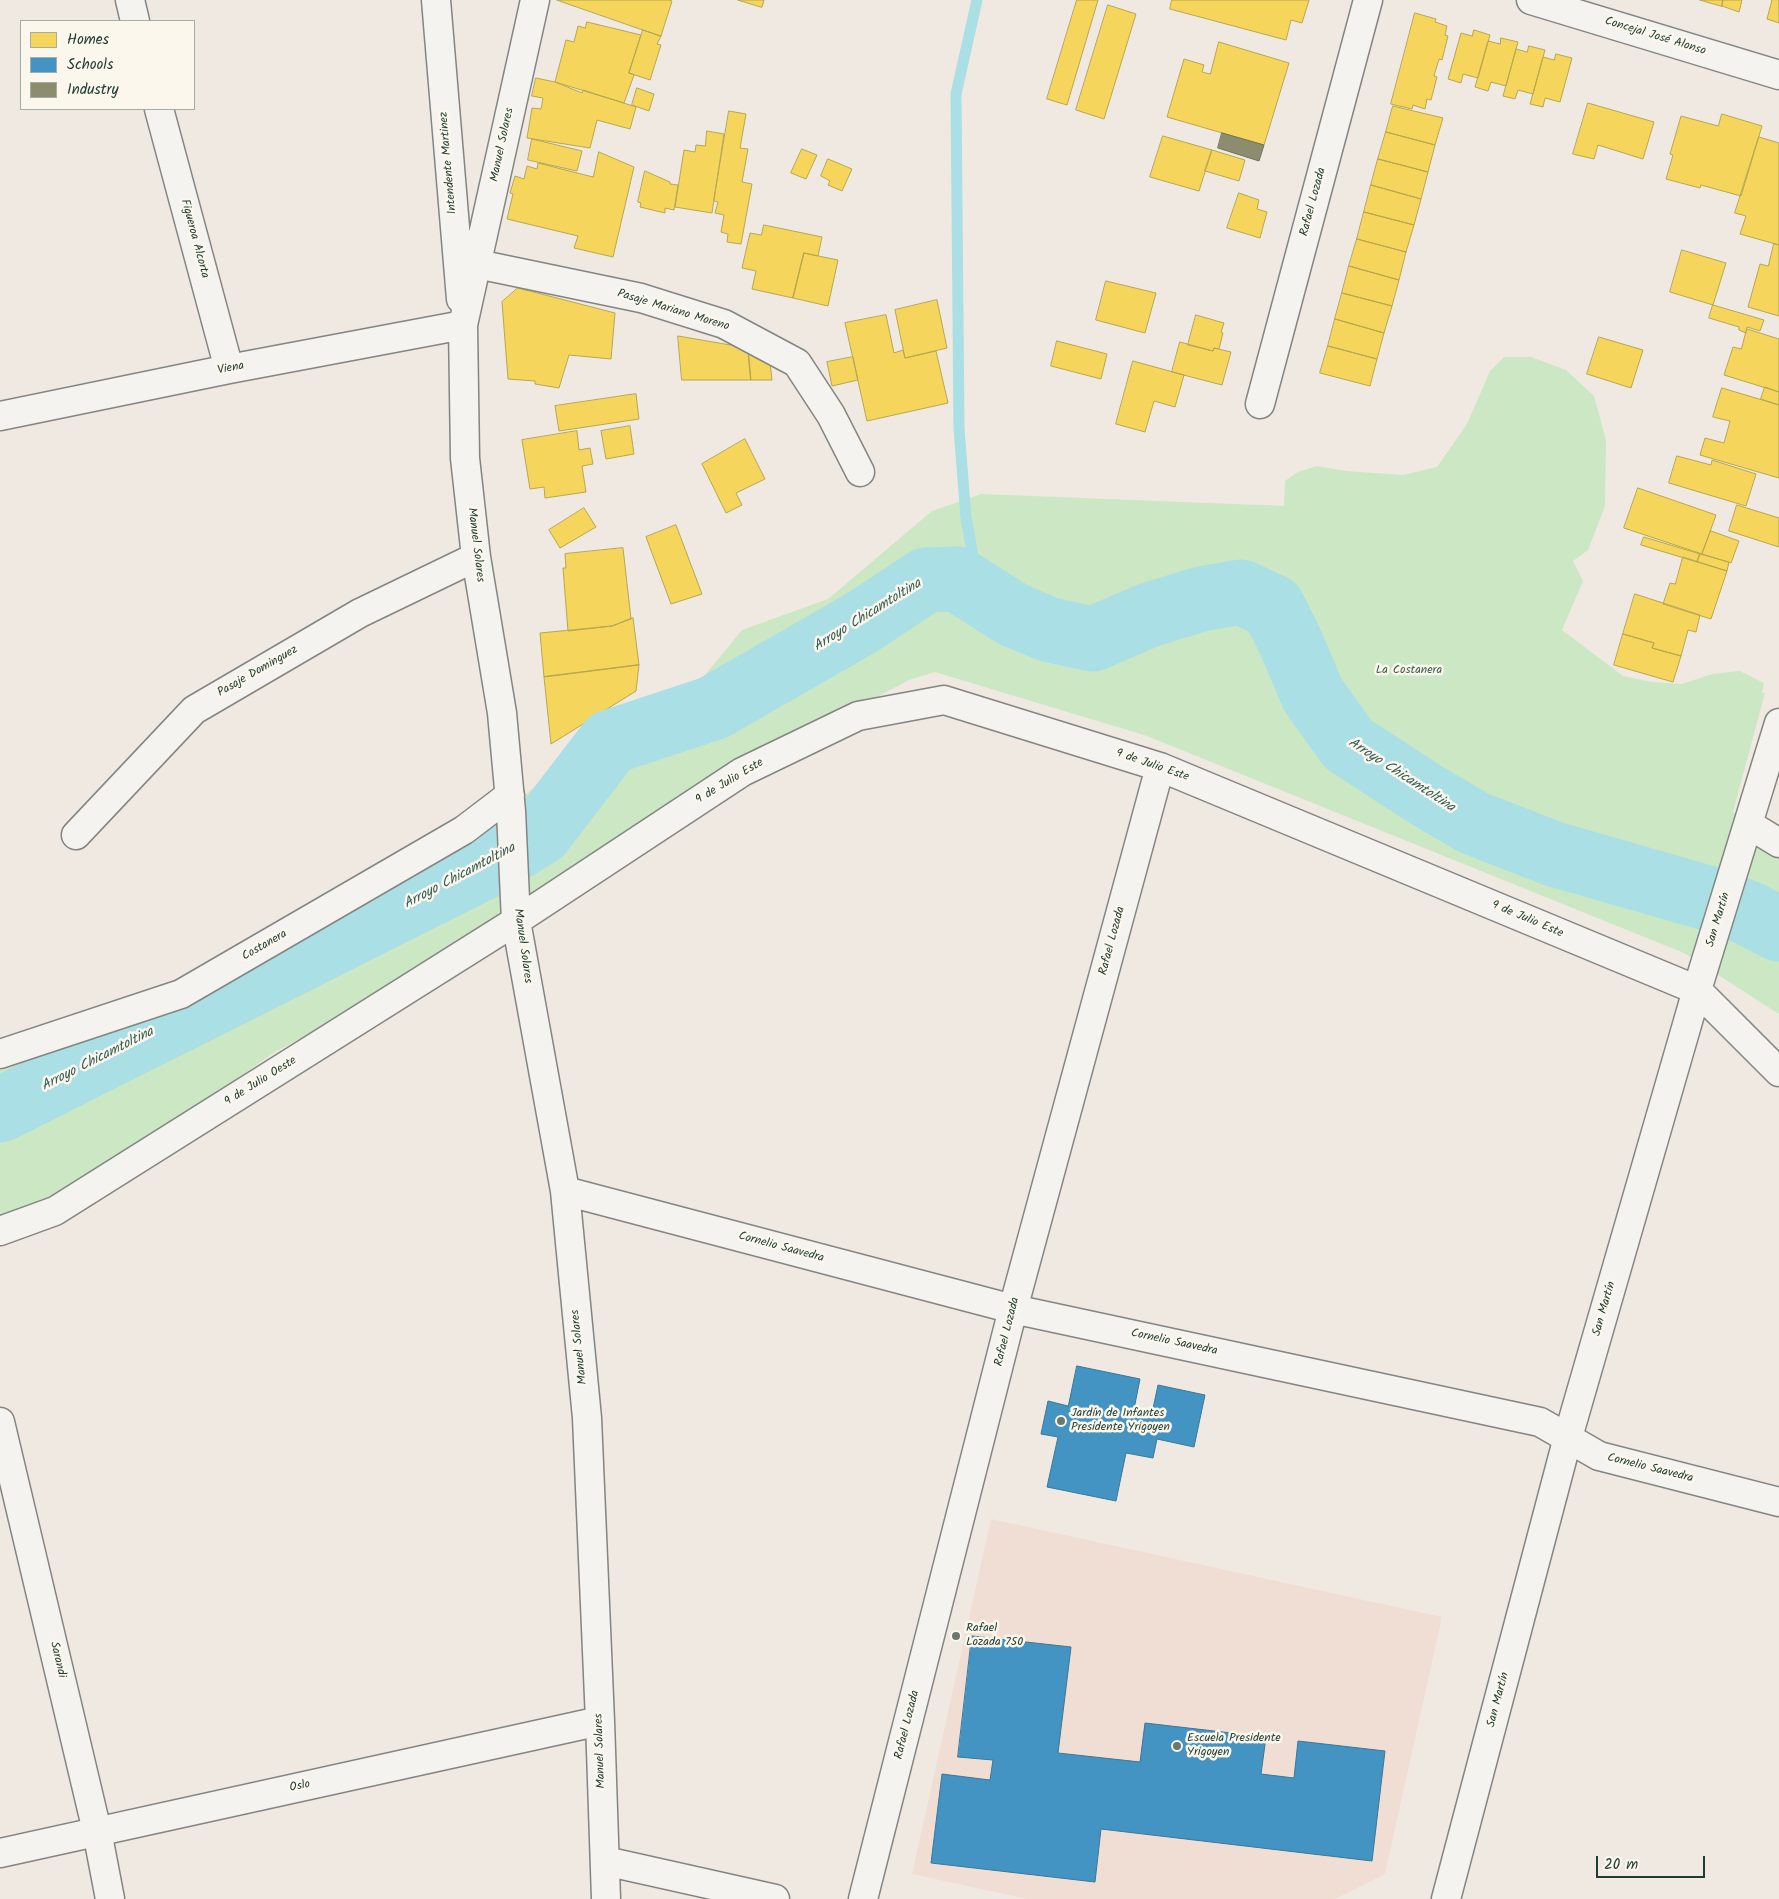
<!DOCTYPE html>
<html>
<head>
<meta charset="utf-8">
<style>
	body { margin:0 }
	#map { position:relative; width:1779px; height:1899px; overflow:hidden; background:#f0e9e2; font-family:Kalam,sans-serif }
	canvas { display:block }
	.legend { position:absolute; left:20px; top:20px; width:175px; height:90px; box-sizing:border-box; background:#fbf7ec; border:1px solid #a3ada2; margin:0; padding:6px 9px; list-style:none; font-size:15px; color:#1f3d34 }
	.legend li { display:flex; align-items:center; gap:10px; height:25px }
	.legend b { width:25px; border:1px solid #a3ada2 }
	.scale { position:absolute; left:1596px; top:1856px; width:109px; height:22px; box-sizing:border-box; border:2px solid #1f3d34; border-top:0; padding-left:6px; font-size:15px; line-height:18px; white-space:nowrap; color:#1f3d34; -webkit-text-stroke:4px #fbf7ec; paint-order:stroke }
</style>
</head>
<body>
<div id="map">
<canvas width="1779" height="1899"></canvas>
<ul class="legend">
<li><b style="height:14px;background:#f6d55c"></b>Homes</li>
<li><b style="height:14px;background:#4393c3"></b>Schools</li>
<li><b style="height:14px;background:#8c8c6e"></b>Industry</li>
</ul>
<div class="scale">20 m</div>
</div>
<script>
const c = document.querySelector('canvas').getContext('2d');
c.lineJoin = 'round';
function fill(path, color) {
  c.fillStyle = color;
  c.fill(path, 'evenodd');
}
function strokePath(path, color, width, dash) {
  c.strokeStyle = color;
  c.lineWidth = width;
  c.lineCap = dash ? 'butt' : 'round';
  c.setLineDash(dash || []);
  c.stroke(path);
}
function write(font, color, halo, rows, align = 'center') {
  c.font = font + ' Kalam,sans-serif';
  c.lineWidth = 5;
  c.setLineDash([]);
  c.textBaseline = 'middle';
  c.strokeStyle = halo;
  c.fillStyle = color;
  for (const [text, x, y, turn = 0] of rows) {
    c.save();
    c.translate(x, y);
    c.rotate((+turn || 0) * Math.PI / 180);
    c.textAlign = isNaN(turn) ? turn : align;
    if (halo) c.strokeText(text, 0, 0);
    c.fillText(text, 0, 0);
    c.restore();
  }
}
const built = new Path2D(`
	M991 1519 1442 1617 1385 1874 1335 1899H1027L912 1874Z`);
const green = new Path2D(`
	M1504 357H1531L1566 370 1594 396 1606 440 1605 506 1588 550 1573 561 1583 581 1562 630 1623 676 1652 682 1682 684 1712 674 1740 671 1764 683 1762 693H1765L1733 812 1779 853V1014L1684 953 1147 736 935 672 909 680 629 828 516 921 275 1052 75 1191 0 1226V1059L98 1022 501 817 595 732 696 686 742 630 828 599 932 511 981 494 1284 506 1285 481 1298 472 1317 466 1346 471 1403 475 1437 467 1467 424 1490 371Z`);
const homes = new Path2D(`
	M557 0H669L672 1 661 36Z
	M738 0H764L762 7Z
	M1077 0H1098L1067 105 1047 99Z
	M1172 0H1309L1302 23 1291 20 1286 40 1170 9Z
	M1700 0H1723L1722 6Z
	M1723 0H1742L1739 12 1722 6Z
	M1779 0V23L1767 19 1772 0Z
	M1108 5 1136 14 1104 119 1076 110Z
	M1415 13 1436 19 1435 22 1447 26 1445 35 1448 36 1442 60 1439 59 1434 76 1437 77 1431 100 1427 99 1425 109 1413 105 1412 109 1391 104Z
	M587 22 641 35 629 73 634 75 624 103 555 82 566 40 574 42 578 26 585 28Z
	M643 30 661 36 657 44 661 45 650 80 629 73Z
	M1474 30 1490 35 1478 78 1463 74 1461 83 1448 79 1461 33 1472 36Z
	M1501 38 1518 42 1506 86 1491 82 1488 91 1475 87 1488 41 1500 44Z
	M1219 42 1289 63 1264 145 1167 117 1184 59 1204 65 1202 72 1210 74Z
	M1529 46 1545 50 1533 94 1518 90 1515 99 1503 96 1516 49 1527 52Z
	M1556 54 1572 58 1560 102 1545 98 1543 107 1530 104 1543 57 1554 60Z
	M536 78 555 82 582 93 583 90 636 107 630 129 597 120 590 148 527 138 532 108 541 109 543 98 532 96Z
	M637 88 654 94 649 111 632 105Z
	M1588 103 1654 122 1643 159 1598 145 1594 159 1573 154Z
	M1393 106 1443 118 1435 145 1386 132Z
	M729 111 746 114 740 148 748 149 742 182 752 184 741 244 727 242 728 234 721 232 724 215 715 213 718 202 714 201Z
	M1722 114 1762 126 1741 196 1701 185 1700 188 1666 179 1673 155 1670 154 1681 116 1718 126Z
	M707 131 724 134 712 213 675 207 684 150 695 152 696 145 705 146Z
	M1386 132 1435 145 1428 172 1378 159Z
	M1163 136 1212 150 1199 191 1150 177Z
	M1759 137 1779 143V245L1740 234 1746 216 1735 213Z
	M532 139 582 151 577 171 528 160Z
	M802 149 817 155 806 179 791 173Z
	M1212 150 1245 160 1239 181 1205 171Z
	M599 152 634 167 613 257 574 248 578 236 507 219 513 194 510 193 515 176 524 179 527 166 537 169 538 163 593 177Z
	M828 159 852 169 842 191 828 185 830 181 821 176Z
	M1378 159 1428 172 1421 199 1371 185Z
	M645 171 670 182V184L678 185 674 210 665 208V213L640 207 641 203 638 202Z
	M1371 185 1421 199 1414 225 1364 212Z
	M1239 193 1259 200 1257 209 1267 212 1260 238 1227 228Z
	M1364 212 1414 225 1406 252 1357 239Z
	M764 225 822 237 818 256 804 253 793 298 752 289 756 271 742 268 750 233 761 235Z
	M1357 239 1406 252 1399 280 1349 266Z
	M1774 244 1779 245V316L1748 307 1760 264 1768 266Z
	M1682 250 1726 263 1713 305 1670 292Z
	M804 253 838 260 828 306 793 298Z
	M1349 266 1399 280 1392 306 1342 293Z
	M1106 281 1156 293 1145 333 1096 320Z
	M518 288 615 313 611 359 569 355 559 388 535 384V381L508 379 502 302Z
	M1342 293 1392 306 1384 333 1335 319Z
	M937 300 947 348 905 358 895 310Z
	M1713 305 1764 320 1760 331 1747 327 1746 333 1739 330V327L1709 318Z
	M886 315 894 353 903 350 905 358 936 351 948 403 867 421 845 323Z
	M1196 315 1224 323 1221 332 1223 333 1219 349 1214 348 1213 351 1188 345Z
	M1335 319 1384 333 1377 359 1328 346Z
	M1747 329 1779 339V392L1724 375 1733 347 1741 349Z
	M678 336 748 348 751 380H682Z
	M1599 337 1643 350 1631 388 1587 374Z
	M1057 341 1107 354 1101 379 1051 366Z
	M1180 342 1213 351 1214 348 1231 352 1222 385 1172 372Z
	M1328 346 1377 359 1370 386 1320 373Z
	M748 348 769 353 772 380H751Z
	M853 357 858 380 832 386 827 362Z
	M1133 361 1184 375 1175 407 1154 401 1145 432 1116 424Z
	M1765 387 1779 392V405L1761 399Z
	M1722 388 1779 405V478L1700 455 1705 438 1724 443 1730 421 1713 417Z
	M636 394 639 419 559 431 555 406Z
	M630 426 634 454 606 459 601 431Z
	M577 431 579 450 590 448 593 464 582 466 586 492 545 498 544 487 530 489 522 440Z
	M745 439 765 479 736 493 742 505 726 513 702 464Z
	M1677 456 1711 465 1712 460 1756 474 1746 506 1669 483Z
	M1638 488 1716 515 1702 554 1624 528Z
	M1737 505 1779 518V547L1729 531Z
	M584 508 596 527 560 548 549 530Z
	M676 525 702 594 671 604 646 537Z
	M1711 531 1739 541 1731 563 1702 554Z
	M1644 537 1700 554 1697 562 1641 545Z
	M623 548 631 619 612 626 568 631 563 568H566L565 554Z
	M1700 554 1729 562 1727 571 1697 562Z
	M1683 557 1727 571 1711 619 1663 604 1670 583 1675 584Z
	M1635 594 1700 615 1696 632 1688 630 1681 656 1652 648 1654 643 1623 634Z
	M633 618 639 665 544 677 540 633 612 626Z
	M1623 634 1654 643 1652 648 1681 656 1673 682 1614 665Z
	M639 665 636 691 551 744 544 677Z`);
const schools = new Path2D(`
	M1077 1366 1140 1379 1133 1414 1151 1418 1158 1385 1205 1395 1194 1447 1157 1439 1153 1458 1126 1453 1116 1501 1047 1487 1058 1437 1041 1434 1048 1401 1068 1406Z
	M972 1636 1071 1647 1058 1753 1140 1762 1145 1723 1266 1737 1261 1774 1294 1778 1298 1741 1385 1751 1372 1861 1101 1829 1095 1882 931 1863 942 1774 990 1780 993 1760 958 1757Z`);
const industry = new Path2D(`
	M1222 133 1264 145 1259 161 1218 148Z`);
const stream = new Path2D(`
	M977 0 956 94 959 429 966 518 980 594`);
const river = new Path2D(`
	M0 1110 490 864 540 833 610 742 713 708 861 623 926 580 957 579 1014 615 1050 630 1093 639 1149 615 1201 599 1241 592 1273 607 1290 641 1313 695 1348 744 1423 793 1474 823 1554 854 1714 900 1748 913 1779 929`);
const minor = new Path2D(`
	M130 0 135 21
	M436 0 461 299
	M535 0 463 325 465 458 476 557 502 713 511 811 516 921 565 1191 587 1418 600 1721 606 1899
	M1531 0 1779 75
	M159 109 229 369
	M477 264 641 298 724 324 797 363 831 415 860 472
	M1260 404 1368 0
	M0 416 229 369 463 325
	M1748 824 1779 843
	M76 835 194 710 360 613 476 557
	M0 1054 181 994 464 830 510 795
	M565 1191 1013 1309 1540 1422 1599 1456 1779 1502
	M0 1231 55 1211 516 921 742 772 858 716 944 700 1160 767 1697 990 1779 1072
	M0 1422 97 1831 110 1899
	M0 1853 600 1721
	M605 1861 775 1899
	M863 1899 1013 1309 1160 767
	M1446 1899 1568 1437 1697 990 1779 723`);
const markers = [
	[1061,1421,5,"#687971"],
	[956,1636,5,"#687971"],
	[1177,1746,5,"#687971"]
];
const streetNames = [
	["Concejal José Alonso",1655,37,17],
	["Manuel Solares",503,145,-78],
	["Intendente Martinez",449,163,-95],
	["Rafael Lozada",1314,202,-75],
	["Figueroa Alcorta",194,239,75],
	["Pasaje Mariano Moreno",673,311,17],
	["Viena",231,369,-11],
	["Manuel Solares",475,545,83],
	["Pasaje Dominguez",258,672,-30],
	["9 de Julio Este",1152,766,19],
	["9 de Julio Este",730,782,-31],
	["9 de Julio Este",1527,920,23],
	["San Martín",1719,920,-73],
	["Rafael Lozada",1113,941,-75],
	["Costanera",265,946,-30],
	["Manuel Solares",522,946,82],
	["9 de Julio Oeste",261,1082,-32],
	["Cornelio Saavedra",781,1248,15],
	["San Martín",1605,1309,-74],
	["Rafael Lozada",1008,1332,-76],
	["Cornelio Saavedra",1174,1343,12],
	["Manuel Solares",580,1347,-96],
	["Cornelio Saavedra",1650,1469,14],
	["Sarandi",57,1660,77],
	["San Martín",1499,1700,-75],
	["Rafael Lozada",908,1725,-76],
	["Manuel Solares",601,1751,-92],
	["Oslo",300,1787,-12]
];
const parkNames = [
	["La Costanera",1409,671]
];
const poiNames = [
	["Jardín de Infantes",1071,1414],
	["Presidente Yrigoyen",1071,1428],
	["Rafael",966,1629],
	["Lozada 750",966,1643],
	["Escuela Presidente",1187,1739],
	["Yrigoyen",1187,1753]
];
const waterNames = [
	["Arroyo Chicamtoltina",868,616,-32],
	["Arroyo Chicamtoltina",1401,776,33],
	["Arroyo Chicamtoltina",460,877,-28],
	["Arroyo Chicamtoltina",98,1060,-27]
];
fill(built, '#f0ded4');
fill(green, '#cbe7c3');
fill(homes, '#f6d55c');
strokePath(homes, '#b6a750', 1);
fill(schools, '#4393c3');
strokePath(schools, '#387998', 1);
fill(industry, '#8c8c6e');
strokePath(industry, '#6b745d', 1);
strokePath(stream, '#a9dfe5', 11);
strokePath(river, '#a9dfe5', 65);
strokePath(minor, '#838580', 31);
strokePath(minor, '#f5f3ef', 28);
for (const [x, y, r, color] of markers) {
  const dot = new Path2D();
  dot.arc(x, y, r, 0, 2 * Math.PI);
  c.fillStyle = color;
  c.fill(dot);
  strokePath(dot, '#fbf7ec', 2);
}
write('12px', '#1f3d34', '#fbf7ec', streetNames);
write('12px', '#3b5f4b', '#fbf7ec', parkNames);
write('12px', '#1f3d34', '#fbf7ec', poiNames, 'left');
write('italic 14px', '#355d58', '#fbf7ec', waterNames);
</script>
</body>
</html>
